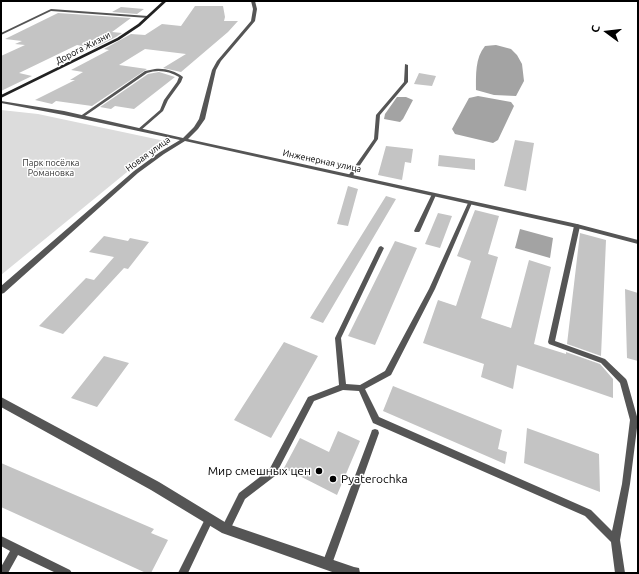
<!DOCTYPE html>
<html>
<head>
<meta charset="utf-8">
<style>
	body { margin:0 }
	#map { position:relative; width:639px; height:574px; overflow:hidden; background:#fff; font-family:Ubuntu,sans-serif }
	canvas { display:block }
	.frame { position:absolute; inset:0; border:2px solid #000; pointer-events:none }
	.north { position:absolute; left:587px; top:12px; width:40px; height:40px; -webkit-text-stroke:3px #fff; paint-order:stroke; rotate:285deg; font-size:11px; font-weight:700; line-height:16px; text-align:center; color:#000 }
	.north::after { content:''; display:block; margin:auto; width:14px; height:18px; background:#000; clip-path:polygon(50% 0,100% 100%,50% 72%,0 100%) }
</style>
</head>
<body>
<div id="map">
<canvas width="639" height="574"></canvas>
<div class="frame"></div>
<div class="north">С</div>
</div>
<script>
const c = document.querySelector('canvas').getContext('2d');
c.lineJoin = 'round';
function fill(path, color) {
  c.fillStyle = color;
  c.fill(path, 'evenodd');
}
function strokePath(path, color, width, dash) {
  c.strokeStyle = color;
  c.lineWidth = width;
  c.lineCap = dash ? 'butt' : 'round';
  c.setLineDash(dash || []);
  c.stroke(path);
}
function write(font, color, halo, rows, align = 'center') {
  c.font = font + ' Ubuntu,sans-serif';
  c.lineWidth = 3;
  c.setLineDash([]);
  c.textBaseline = 'middle';
  c.strokeStyle = halo;
  c.fillStyle = color;
  for (const [text, x, y, turn = 0] of rows) {
    c.save();
    c.translate(x, y);
    c.rotate((+turn || 0) * Math.PI / 180);
    c.textAlign = isNaN(turn) ? turn : align;
    if (halo) c.strokeText(text, 0, 0);
    c.fillText(text, 0, 0);
    c.restore();
  }
}
const green = new Path2D(`
	M1 110 38 114 165 141 1 275Z`);
const water = new Path2D(`
	M496 45 511 49 517 55 522 64 524 81 516 96 494 95 476 90C476 75 475 58 485 46Z
	M478 96 511 102 514 106 498 140 493 143 455 134 452 129 469 98Z
	M397 97H406L413 100 403 119 400 122 384 119 385 114Z
	M520 229 553 238 550 258 515 248Z`);
const building = new Path2D(`
	M195 6H223L225 17 224 21H238L228 32 181 72 163 68 186 54 145 49 119 65 147 69 92 106 56 101 52 104 35 100 75 80H70L83 72 71 70 109 50 104 49 131 34 145 35 162 24 181 26Z
	M121 7 144 9 137 14 112 12Z
	M58 13 131 18 112 32 122 33 116 37 94 48 77 45 19 73 32 76 1 91V56L25 45 15 44 22 41 5 39Z
	M159 72 175 77 134 109 115 106 111 109 100 107 148 74Z
	M419 73 436 76 432 86 414 84Z
	M515 140 534 143 526 191 504 186Z
	M386 146 413 149 411 163 405 162 402 180 378 175Z
	M439 155 475 159V170L438 166Z
	M348 186 358 189 348 226 337 224Z
	M386 196 396 199 323 323 310 318Z
	M475 210 499 216 488 254 498 257 481 318 511 328 529 260 551 267 534 344 566 354V352L600 364 613 379V398L517 365 513 389 481 377 484 364 423 343 438 300 456 306 471 261 457 256Z
	M438 213 452 216 440 248 425 244Z
	M580 233 606 240 601 356 567 344Z
	M104 236 128 241 130 238 149 242 128 269 124 268 63 334 39 326 86 278 94 280 114 257 89 252Z
	M395 241 417 248 375 345 348 336Z
	M625 289 638 293V361L627 358Z
	M284 342 318 356 271 438 234 420Z
	M104 356 129 363 97 407 71 398Z
	M393 386 502 430 498 449 507 452 505 464 383 411Z
	M527 428 599 454 600 492 524 463Z
	M338 431 360 441 337 495 284 468 300 438 329 452Z
	M1 463 154 529 151 533 168 540 151 573H146L1 507Z`);
const lane = new Path2D(`
	M51 9 148 16 149 17 148 18 51 11 1 35V33Z
	M405 64 408 65V82L380 115 378 139 352 177H348V176L374 139 376 115 404 82Z
	M155 69C165 68 175 71 183 77L181 82 168 100 163 111 140 131 137 130 160 110 164 100 177 82 179 77C169 71 158 69 147 73L82 118 79 117 145 71Z
	M432 194H434L436 195 420 231 419 232H415L414 231Z
	M470 201 472 203 435 289 391 375 365 389 379 417 591 510 612 531 622 484 630 420 620 383 601 363 549 344 548 342 574 226 577 224 579 225 580 226 555 341 605 359 626 379 627 381 638 420 630 484 620 540 625 573H615L611 542 585 516 373 423 359 391 343 390 314 401 275 476 245 499 229 532 226 534 223 532 221 529 239 493 269 470 308 397 339 385 335 338 379 247 381 246 384 248 341 338 346 384 360 385 385 371 429 289 468 203Z
	M375 429 378 430 379 433 332 564 330 567 327 569 324 567 322 564 371 433 372 430Z
	M209 516 212 517 213 520 188 573H178L206 517Z
	M1 536 70 570 72 573H56L18 555 8 573H1V567L10 551 1 546Z`);
const street = new Path2D(`
	M251 1H255L257 9 255 21 221 61 216 70 205 119 198 129 188 139 577 224 638 240V244L577 228 185 141 164 154 138 173 4 293 1 294V286L134 171 160 152 180 140 64 115 1 103V101L64 111 183 138 194 127 199 119 212 70 217 61 251 21 253 9Z
	M1 397 159 482 228 524 354 567 359 568 360 573H335L222 533 151 490 1 407Z`);
const secondary = new Path2D(`
	M163 1H167L140 26 119 40 1 98V95L117 38 138 24Z`);
const markers = [
	[319,471,4,"#000"],
	[333,479,4,"#000"]
];
const farStreetnames = [
	["Дорога Жизни",83,48,-27],
	["Новая улица",148,154,-36],
	["Инженерная улица",322,161,12]
];
const farParknames = [
	["Парк посёлка",51,163],
	["Романовка",51,173]
];
const nearPoinames = [
	["Мир смешных цен",311,471],
	["Pyaterochka",341,479,"left"]
];
fill(green, '#dcdcdc');
fill(water, '#a3a3a3');
fill(building, '#c4c4c4');
fill(lane, '#555');
fill(street, '#555');
fill(secondary, '#222');
for (const [x, y, r, color] of markers) {
  const dot = new Path2D();
  dot.arc(x, y, r, 0, 2 * Math.PI);
  c.fillStyle = color;
  c.fill(dot);
  strokePath(dot, '#fff', 1.5);
}
write('9px', '#000', '#fff', farStreetnames);
write('9px', '#333', '#fff', farParknames);
write('12px', '#000', '#fff', nearPoinames, 'right');
</script>
</body>
</html>
